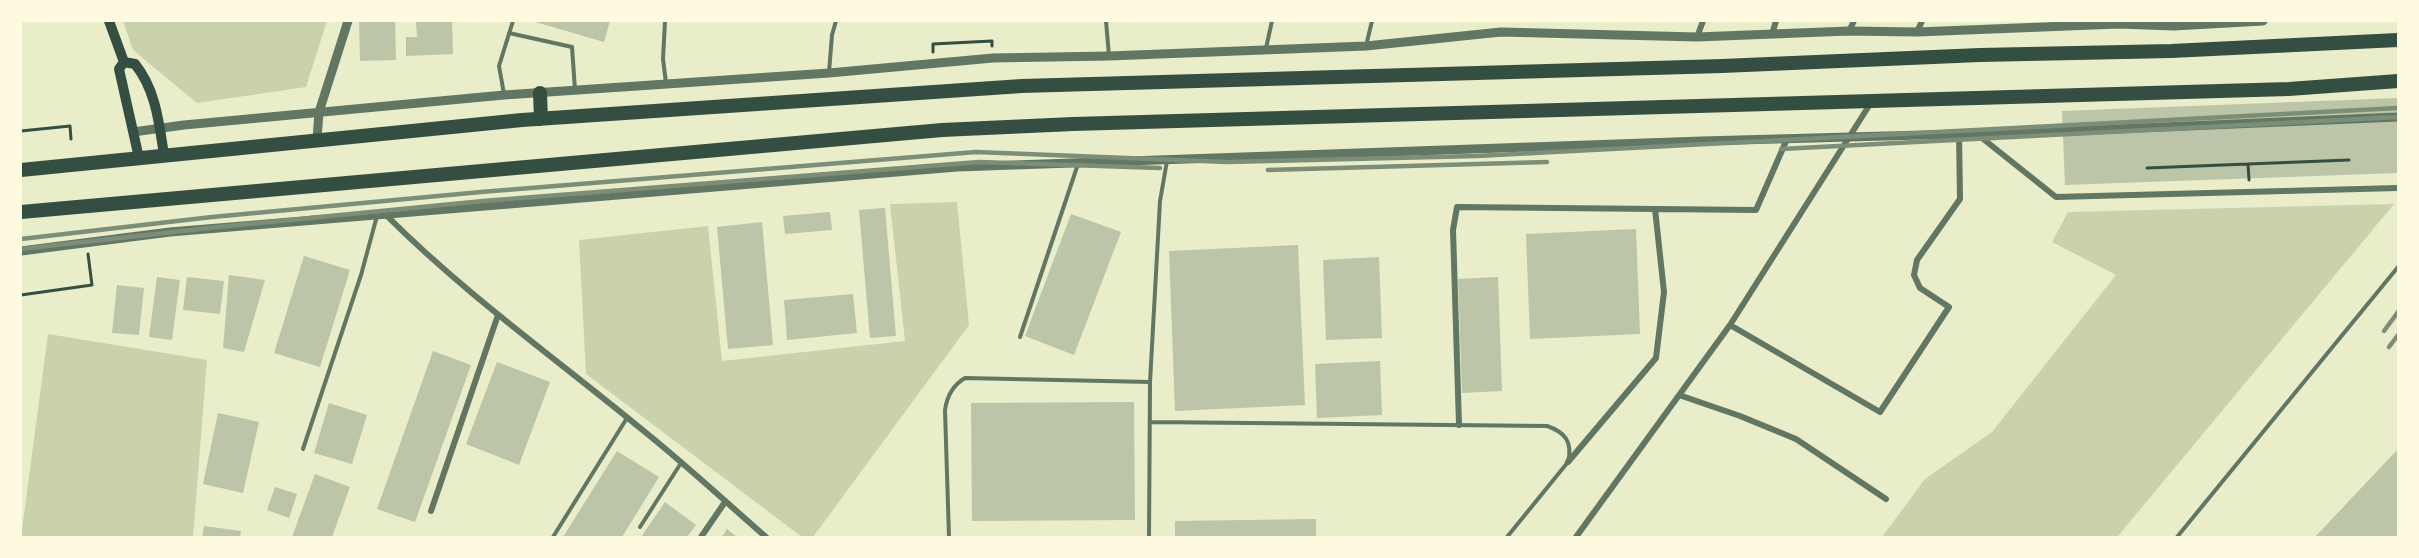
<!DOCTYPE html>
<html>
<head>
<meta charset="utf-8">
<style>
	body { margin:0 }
	#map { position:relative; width:2419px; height:558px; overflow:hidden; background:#e9edc9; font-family:"Source Sans 3",sans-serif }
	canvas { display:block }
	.frame { position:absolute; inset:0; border:22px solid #fefae0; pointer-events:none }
</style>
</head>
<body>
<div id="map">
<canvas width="2419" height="558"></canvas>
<div class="frame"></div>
</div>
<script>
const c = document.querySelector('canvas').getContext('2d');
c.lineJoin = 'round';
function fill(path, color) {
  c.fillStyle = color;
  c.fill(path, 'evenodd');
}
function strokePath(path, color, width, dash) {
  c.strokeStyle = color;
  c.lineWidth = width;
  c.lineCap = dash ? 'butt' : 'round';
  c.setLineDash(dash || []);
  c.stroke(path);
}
const green = new Path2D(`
	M123 21H327L306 87 197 103 133 50Z
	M957 202 969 325 813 537H802L586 374 579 240 708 226 722 361 905 341 890 204Z
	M2394 204 2118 536 1882 537 1925 479 1992 432 2116 275 2052 242 2068 212Z
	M48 334 207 360 193 537H21Z`);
const building = new Path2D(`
	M359 21H395L396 60 360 61Z
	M416 21H452L453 54 406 56V37H417Z
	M532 21H610L604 42Z
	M2398 98V173L2065 185 2062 111Z
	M885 208 896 336 870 338 859 210Z
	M830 212 832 230 785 234 783 216Z
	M1071 214 1121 232 1074 355 1025 336Z
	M762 222 773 345 728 349 717 227Z
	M1636 229 1640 334 1530 339 1526 234Z
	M1298 245 1305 405 1175 411 1169 251Z
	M304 256 350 270 320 367 274 353Z
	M1379 257 1382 338 1326 340 1323 260Z
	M229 275 265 280 244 352 223 348Z
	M157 277 180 280 172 340 149 337Z
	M187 277 224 281 220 314 183 310Z
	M1498 277 1502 391 1462 393 1458 279Z
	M117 285 144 288 139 335 112 333Z
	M853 294 857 333 787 340 784 300Z
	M433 351 471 365 415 522 377 509Z
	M1380 361 1382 415 1317 418 1315 364Z
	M497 362 550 382 519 465 466 444Z
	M1134 402 1135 520 972 521 971 403Z
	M329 403 367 415 352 464 314 453Z
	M218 413 259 422 243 493 203 484Z
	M2398 449V537H2315Z
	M617 451 659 477 622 537H563Z
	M315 474 350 487 332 537H292Z
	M275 487 297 494 289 518 267 510Z
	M665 502 696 525 687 537H641Z
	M1316 519V537H1175V521Z
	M204 526 241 531 240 537H202Z
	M727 529 737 537H722Z`);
const path = new Path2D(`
	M933 52V44L992 41V46
	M21 131 70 126 71 139
	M2248 164 2249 180
	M2147 168 2349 160
	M21 295 92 285 88 254`);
const service = new Path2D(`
	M665 21 663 59 666 83
	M1106 21 1109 56
	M509 33 572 47 575 90
	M1366 46 1372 21
	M1266 48 1272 21
	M829 72 832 35 836 21
	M504 94 499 66 513 21
	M1020 337 1078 164
	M1150 422 1547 426C1565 432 1573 442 1568 462L1507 537
	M303 449 361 275 377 216
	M640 527 681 463
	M553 537 627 418
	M949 537 945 410C947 396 953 385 965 378L1150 382
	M1149 537 1150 382 1160 201 1167 161
	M2177 537 2398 267`);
const minor = new Path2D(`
	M1849 31 1854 21
	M1917 32 1922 21
	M1772 34 1776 21
	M1697 37 1703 21
	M1977 134 2056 197 2398 188
	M386 215C466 295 558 360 645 432 686 465 726 502 766 537
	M1730 325 1880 412 1949 307 1920 288 1914 275 1917 260 1960 199 1959 134
	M1679 395 1740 416 1796 439 1886 499
	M1459 425 1453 230 1457 207 1756 210 1787 139
	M1568 462 1656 358 1664 292 1655 209
	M431 511 498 315
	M701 537 725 502
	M1576 537 1730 325 1872 101`);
const tertiary = new Path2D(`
	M133 132 184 125 504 95 829 73 993 58 1109 56 1366 46 1501 32 1697 37 1849 31 1917 32 2118 24 2174 26 2263 21
	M317 139 319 112 348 21
	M21 251 170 232 957 167 1702 141 2071 131 2398 117`);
const secondary = new Path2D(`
	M109 21 124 62 119 69 139 158
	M124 62 135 64C156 90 159 123 164 155`);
const trunk = new Path2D(`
	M540 93 541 119
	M21 170 522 120 1022 86 1722 66 1980 55 2171 51 2398 40
	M21 212 942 130 1073 124 2289 89 2398 81`);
const rail = new Path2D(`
	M1781 149 2398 117
	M1268 170 1547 162
	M21 239 212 217 481 192 976 152 1227 162 1477 156 2398 108
	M21 249 218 227 483 201 979 162 1160 168
	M2384 331 2398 312
	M2389 347 2398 335`);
fill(green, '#cad2ad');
fill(building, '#bcc5a7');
strokePath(path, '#344e41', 3);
strokePath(service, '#617663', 4);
strokePath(minor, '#617663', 6);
strokePath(tertiary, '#617663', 9);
strokePath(secondary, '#344e41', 10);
strokePath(trunk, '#344e41', 14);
strokePath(rail, '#7c8e77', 4.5);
</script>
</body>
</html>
